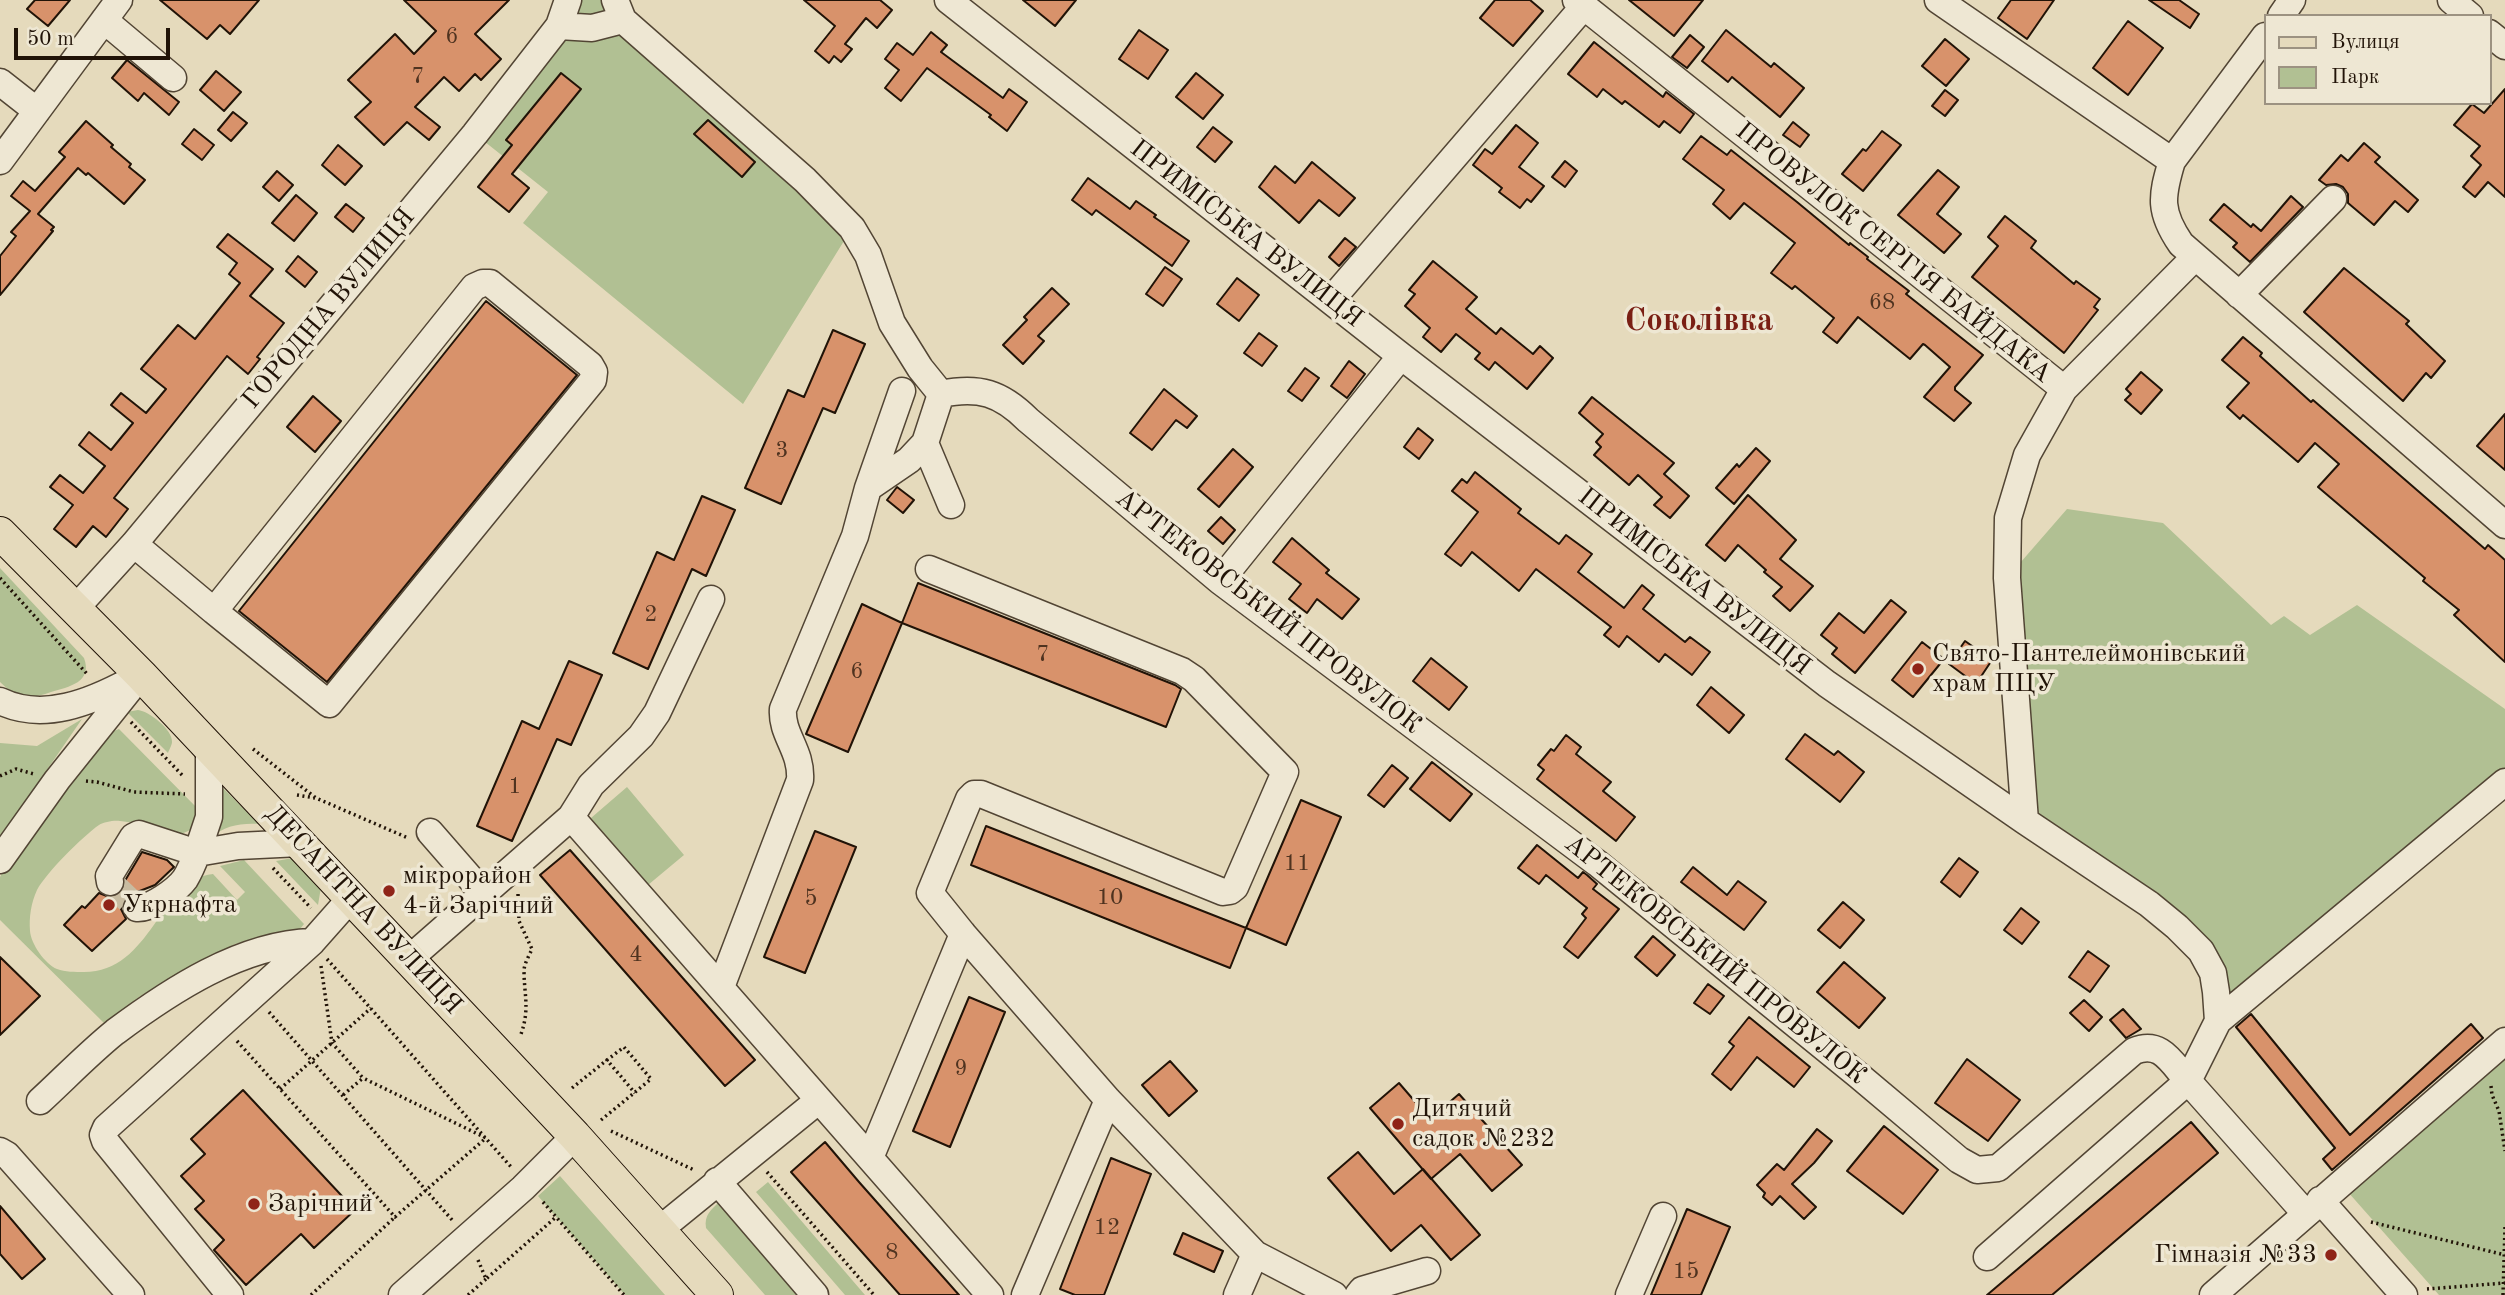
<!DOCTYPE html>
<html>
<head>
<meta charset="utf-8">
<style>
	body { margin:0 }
	#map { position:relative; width:2505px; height:1295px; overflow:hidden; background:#e5dabc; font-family:"Old Standard TT",serif }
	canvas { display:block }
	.legend { position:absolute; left:2264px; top:14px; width:228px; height:91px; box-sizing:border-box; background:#eee7d3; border:2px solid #9c9281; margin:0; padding:9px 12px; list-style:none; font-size:21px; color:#211307 }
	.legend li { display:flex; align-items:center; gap:14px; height:35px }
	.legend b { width:35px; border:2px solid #9c9281 }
	.scale { position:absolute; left:14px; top:28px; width:156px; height:32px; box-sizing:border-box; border:4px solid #211307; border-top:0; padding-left:9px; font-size:21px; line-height:24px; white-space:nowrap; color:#211307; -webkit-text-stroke:5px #eee7d3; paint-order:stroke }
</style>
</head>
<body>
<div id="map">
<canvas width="2505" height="1295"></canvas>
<ul class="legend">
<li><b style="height:9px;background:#e5dabc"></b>Вулиця</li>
<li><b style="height:19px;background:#b1c093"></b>Парк</li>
</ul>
<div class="scale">50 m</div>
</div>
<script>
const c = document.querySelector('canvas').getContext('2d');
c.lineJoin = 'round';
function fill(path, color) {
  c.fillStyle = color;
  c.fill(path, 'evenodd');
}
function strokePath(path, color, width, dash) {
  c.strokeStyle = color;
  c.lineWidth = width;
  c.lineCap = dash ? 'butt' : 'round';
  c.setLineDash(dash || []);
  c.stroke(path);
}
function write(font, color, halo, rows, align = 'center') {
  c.font = font + ' "Old Standard TT",serif';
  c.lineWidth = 7;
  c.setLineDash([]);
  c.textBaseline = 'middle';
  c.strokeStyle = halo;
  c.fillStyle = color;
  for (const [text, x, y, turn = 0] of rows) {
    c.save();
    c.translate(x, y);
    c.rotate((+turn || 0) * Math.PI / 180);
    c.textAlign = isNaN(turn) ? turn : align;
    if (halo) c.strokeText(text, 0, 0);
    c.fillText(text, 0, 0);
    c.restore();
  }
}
const green = new Path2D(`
	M568 0H615L852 228 743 404 523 223 548 192 475 134Z
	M2067 509 2163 523 2271 625 2284 616 2310 635 2357 605 2505 709V782L2218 1021 2201 951 2025 821 2007 578Z
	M0 568 84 658C93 682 69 687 51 692 42 695 33 698 24 697 16 696 6 688 0 682Z
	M138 710C149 711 173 730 172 742 172 745 169 750 168 753L127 712Z
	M82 719 0 838V743L37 746Z
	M119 729 200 811 199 824C167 849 152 823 120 821 114 820 104 822 99 825 83 836 46 873 37 890 31 903 29 917 30 931 31 944 45 964 57 969 65 972 75 972 84 972 152 972 159 880 213 874L237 900 245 892 220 866 244 860 304 924 300 929 263 936 235 944 139 997 105 1024 0 920V877L5 868 109 733Z
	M219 784 259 824C239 823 225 826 210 838Z
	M627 787 684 855 648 885 591 818Z
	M293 858 321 887 318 905 276 861Z
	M2505 1041V1295H2439L2340 1183Z
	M560 1176 665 1295H625L538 1196Z
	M768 1182 865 1295H845L756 1192Z
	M720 1201 802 1295H765L706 1228C704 1215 711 1210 720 1201Z`);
const building = new Path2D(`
	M35 0H70L48 26 27 9Z
	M160 0H259L230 34 220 25 207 39Z
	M404 0H509L475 34 501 59 481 80 475 74 459 91 444 77 415 107 440 127 429 140 407 122 384 145 355 117 371 102 348 80 395 34 414 54 436 31Z
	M804 0H880L892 10 877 28 866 18 845 44 852 49 841 62 834 56 829 63 815 51 835 26Z
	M1023 0H1076L1055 26Z
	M1495 0H1530L1543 11 1513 46 1480 18Z
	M1629 0H1703L1674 36Z
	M2011 0H2054L2027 39 1998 18Z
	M2149 0H2179L2199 14 2190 28Z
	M2128 21 2163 48 2128 95 2093 68Z
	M1139 30 1168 50 1148 79 1119 59Z
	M1726 30 1771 67 1774 63 1804 88 1780 117 1732 77 1728 82 1702 61Z
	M931 32 947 45 941 52 1003 98 1009 89 1027 102 1007 131 989 117 991 115 927 68 901 101 885 88 899 70 885 59 897 43 913 55Z
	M1690 35 1704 47 1687 68 1672 57Z
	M1945 39 1969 59 1946 86 1922 66Z
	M1594 42 1663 97 1666 92 1694 114 1680 133 1664 121 1659 127 1625 101 1622 104 1603 89 1597 97 1568 74Z
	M127 60 179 102 169 115 144 93 138 101 112 78Z
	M216 71 241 92 224 111 200 90Z
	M561 73 581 89 512 174 529 188 509 212 478 187 512 145 506 140Z
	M1196 73 1223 95 1203 119 1176 97Z
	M2505 89V197L2488 182 2475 197 2463 187 2481 165 2471 156 2480 146 2454 125 2472 104 2484 113Z
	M1945 90 1958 100 1945 116 1932 106Z
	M233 112 247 123 231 141 218 130Z
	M708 120 755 162 742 177 694 134Z
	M86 121 113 145 111 147 131 164 129 167 145 180 124 204 88 173 86 175 78 168 38 214 54 227 51 230 53 231 0 295V256L16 236 11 232 30 211 11 196 23 181 35 191 65 157 59 152Z
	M1793 122 1809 135 1800 147 1783 135Z
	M1516 125 1538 143 1519 167 1544 186 1531 202 1527 199 1520 208 1499 192 1502 188 1473 165 1485 149 1492 154Z
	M1213 127 1232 142 1215 162 1197 147Z
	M194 129 214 145 202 160 182 144Z
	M1882 131 1901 145 1863 191 1842 174 1863 149 1866 151Z
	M1701 136 1727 155 1731 150 1797 202 1849 245 1850 243 1868 257 1867 259 1909 291 1906 294 1983 355 1955 387V390L1971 403 1954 421 1924 397 1950 367 1925 345 1923 344 1910 359 1858 317 1837 343 1823 332 1834 318 1795 286 1792 289 1771 273 1795 243 1744 203 1730 219 1713 204 1724 190 1683 159Z
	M2364 143 2380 157 2375 162 2418 200 2408 212 2395 201 2374 225 2348 203V194L2343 187 2336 184 2326 185 2319 180 2341 155 2348 161Z
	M338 145 362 166 345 185 322 165Z
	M1565 161 1577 171 1565 187 1552 177Z
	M1312 162 1355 198 1339 216 1319 200 1299 223 1259 187 1275 166 1295 183Z
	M1938 170 1959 187 1937 214 1961 234 1944 253 1898 215Z
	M277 171 293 185 279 201 263 187Z
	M1088 178 1130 209 1136 201 1156 215 1154 217 1189 241 1172 266 1096 210 1092 215 1072 200Z
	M296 195 317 213 294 241 272 223Z
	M2291 196 2303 207 2250 262 2233 247 2237 243 2210 220 2224 204 2251 227 2253 224 2261 231Z
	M346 204 364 218 353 232 335 217Z
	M2005 216 2036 241 2031 248 2074 284 2076 281 2100 299 2094 307 2098 310 2064 353 1972 277 1998 246 1988 237Z
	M228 234 273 269 250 296 284 323 257 357 260 359 248 374 227 356 114 498 128 509 106 537 93 526 76 547 54 529 73 505 50 487 60 475 83 493 105 466 79 445 89 432 111 450 133 423 111 405 121 393 146 413 166 389 141 369 178 325 195 339 240 283 229 274 237 263 217 247Z
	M1345 238 1356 247 1339 266 1329 257Z
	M298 256 317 272 305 287 286 271Z
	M1433 261 1477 297 1466 309 1496 334 1501 328 1533 354 1540 346 1553 358 1527 389 1495 362 1489 370 1475 359 1480 353 1456 334 1441 352 1423 337 1430 328 1405 306 1415 294 1409 290Z
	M1165 267 1182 279 1163 306 1146 294Z
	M2344 268 2409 321 2406 324 2445 361 2431 378 2426 373 2403 401 2304 312Z
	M1237 278 1259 295 1239 321 1217 304Z
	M1052 288 1069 304 1038 336 1044 341 1023 364 1003 345 1027 320 1024 317Z
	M486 301 577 375 327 682 239 611Z
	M833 330 865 344 835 413 823 408 781 504 745 488 788 390 804 397Z
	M1259 333 1277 346 1262 366 1244 353Z
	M2243 337 2262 353 2260 356 2311 402 2313 400 2485 549 2488 545 2505 560V662L2454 615 2459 610 2423 581 2425 578 2318 487 2339 464 2315 443 2298 462 2243 415 2240 419 2227 407 2249 383 2222 360Z
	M1349 361 1365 374 1347 398 1331 386Z
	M1305 368 1319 378 1302 401 1288 391Z
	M2141 372 2162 390 2141 414 2125 400 2131 394 2126 389Z
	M1164 389 1197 416 1187 428 1176 420 1152 450 1130 433Z
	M313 396 341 421 315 452 287 427Z
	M1592 397 1674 463 1664 474 1689 496 1670 518 1654 505 1662 497 1638 475 1629 485 1594 455 1601 447 1596 442 1603 434 1579 413Z
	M2505 414V470L2477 446Z
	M1418 428 1433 440 1419 459 1404 447Z
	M1756 448 1770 461 1734 504 1716 488 1737 464 1739 467Z
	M1233 449 1253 467 1219 507 1198 489Z
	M1475 472 1521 509 1518 513 1559 544 1566 535 1592 554 1578 572 1624 608 1642 585 1654 595 1643 609 1685 642 1690 637 1710 652 1692 675 1665 654 1659 662 1627 636 1619 647 1604 635 1611 627 1536 569 1519 591 1472 552 1461 566 1445 554 1478 512 1452 491 1462 479 1467 483Z
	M897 487 914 500 903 513 887 500Z
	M1748 495 1796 540 1780 559 1813 586 1790 611 1773 596 1782 587 1764 572 1766 570 1738 545 1725 561 1706 545Z
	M702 496 735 510 706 576 692 569 648 669 613 653 657 552 674 560Z
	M1221 517 1235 530 1223 544 1208 531Z
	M1292 538 1329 570 1326 573 1359 599 1342 619 1317 599 1307 613 1289 599 1301 584 1273 562Z
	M918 583 1175 685 1181 689 1166 727 902 623Z
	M1891 600 1906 612 1855 673 1832 654 1837 648 1821 635 1839 613 1864 633Z
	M862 604 902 623 848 752 806 734Z
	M1965 641 1992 660 1976 684 1949 664Z
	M1922 642 1944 659 1913 697 1892 680Z
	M1431 658 1467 687 1449 710 1413 681Z
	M569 661 602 675 571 745 557 739 512 841 477 826 522 721 539 729Z
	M1711 687 1744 715 1729 733 1697 705Z
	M1805 734 1834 755 1838 751 1864 772 1840 802 1786 759Z
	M1566 735 1581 747 1576 754 1611 782 1603 791 1635 817 1616 841 1537 779 1544 770 1538 765 1551 749 1554 751Z
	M1432 762 1472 794 1450 821 1410 789Z
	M1392 765 1408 778 1384 807 1368 795Z
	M1301 800 1341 817 1286 945 1246 928Z
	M986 826 1246 928 1230 968 971 865Z
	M815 831 856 847 805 973 764 957Z
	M1537 845 1578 878 1583 872 1587 875 1597 884 1593 889 1619 909 1578 958 1564 947 1586 918 1582 914 1587 908 1546 875 1539 884 1518 868Z
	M570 850 755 1060 725 1086 540 875Z
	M142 852 167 860 174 867 155 885 127 896 123 902 121 909 126 919 92 951 64 925 82 906 85 908 99 893 112 898 120 894 125 887 126 879Z
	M1959 858 1978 872 1960 897 1941 882Z
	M1693 867 1727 895 1738 881 1766 902 1744 930 1681 882Z
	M1843 902 1864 920 1840 948 1818 930Z
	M2021 908 2039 922 2022 944 2004 930Z
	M1653 936 1675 955 1657 976 1635 957Z
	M2088 951 2109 966 2090 992 2069 977Z
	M0 957 40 996 0 1035Z
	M1844 962 1885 998 1859 1028 1817 992Z
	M1708 984 1724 996 1710 1014 1694 1003Z
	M969 997 1005 1012 950 1147 913 1131Z
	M2084 1000 2102 1017 2089 1031 2070 1013Z
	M2123 1009 2141 1029 2126 1038 2110 1020Z
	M2251 1014 2350 1135 2471 1024 2483 1038 2332 1170 2323 1159 2335 1148 2236 1027Z
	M1749 1017 1810 1067 1794 1087 1757 1057 1731 1090 1712 1074 1734 1046 1729 1042Z
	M1967 1059 2020 1100 1988 1141 1935 1103Z
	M1170 1061 1197 1091 1169 1116 1142 1085Z
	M1399 1083 1430 1119 1459 1094 1522 1165 1492 1191 1460 1154 1431 1179 1370 1108Z
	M243 1090 355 1210 314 1248 301 1234 246 1285 214 1250 224 1240 195 1209 204 1201 181 1176 205 1154 191 1139Z
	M2191 1122 2218 1153 2052 1295H1987Z
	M1884 1126 1938 1170 1903 1214 1847 1171Z
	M1817 1129 1832 1141 1814 1163 1792 1184 1816 1207 1804 1219 1780 1196 1772 1205 1763 1197 1765 1193 1757 1185 1777 1164 1784 1170Z
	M825 1142 859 1182 959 1295H900L791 1172Z
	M1358 1152 1394 1194 1423 1169 1480 1235 1451 1260 1421 1225 1391 1251 1328 1178Z
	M1111 1158 1151 1174 1104 1295H1075L1060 1289Z
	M0 1206 45 1259 22 1279 0 1254Z
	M1687 1209 1730 1227 1701 1295H1651Z
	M1183 1233 1223 1251 1214 1272 1174 1254Z`);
const minorTunnel = new Path2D(`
	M110 882 137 908`);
const path = new Path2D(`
	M0 578 88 675
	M131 722 184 777
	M253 749 316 798 408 838
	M0 776 16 769 34 774
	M86 781 97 782 134 792 185 794
	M297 795 315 798
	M273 868 311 908
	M518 894 519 921 532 949C529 956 524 964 524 971 524 994 530 1009 521 1034
	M327 959 512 1168
	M321 966 332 1043 363 1078 343 1095
	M269 1012 453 1221
	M237 1041 395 1217 486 1138 363 1078
	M2491 1086 2492 1095 2499 1111 2505 1151
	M572 1088 607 1060
	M280 1089 371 1008
	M601 1120 651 1079 624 1047 607 1060 635 1093
	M611 1131 694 1170
	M767 1172 874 1295
	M543 1202 624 1295
	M2371 1222 2505 1255
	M478 1260 486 1279 556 1217
	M2427 1289 2505 1283
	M311 1295 395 1217
	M468 1295 486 1279
	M2503 1295 2505 1227`);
const minor = new Path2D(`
	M615 0 623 20 805 180 852 228 868 255 892 323 920 368 941 394C979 386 1001 393 1028 420L1220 581 1597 863 1858 1075 1959 1160 1977 1170 1998 1168 2134 1051C2161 1040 2171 1062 2188 1081L1987 1257
	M948 0 1401 356 1827 684 2025 821 2149 904 2177 927 2201 951 2213 973 2216 992 2218 1021 2188 1081 2306 1214
	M1576 0 2064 389
	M1938 0 2172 161C2161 197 2159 212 2181 244L2505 525
	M2451 0 2470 16
	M2281 16 2292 0
	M104 20 173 78
	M559 26 592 28 623 20
	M2489 33 2505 46
	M0 82 37 111
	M0 161 119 0
	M2172 161 2265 36
	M2239 295 2333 199
	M1331 300 1584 6
	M925 443 951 505
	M868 488 909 460 925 443 941 394
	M134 544 214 611 474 287 483 283H490L590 365 594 372 593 380 329 704 214 611
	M929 569 1182 671 1194 679 1285 772 1235 887 1230 891 1223 892 981 794H974L969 799 930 893 963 934 1108 1100 1255 1254 1334 1295
	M1220 581 1401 356
	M75 609 134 544 475 134 559 26 568 0
	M0 701C43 722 91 702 130 681
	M209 748V817L197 853 238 846 300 843
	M571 817 990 1295
	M2025 821 2007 578 2008 518 2027 455 2064 389 2195 257
	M430 832 484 894
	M0 860 57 780 141 675
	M110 882 109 876 133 837 139 834 197 853C194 861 190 871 185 879 177 890 151 909 137 908
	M409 959 571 817 591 785 641 736 657 713 711 599
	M721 987 800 780C802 750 781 735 783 709L855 536 868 488 902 391
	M2218 1021 2505 782
	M40 1101C65 1078 89 1053 115 1032 170 991 241 944 312 942
	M0 1151 7 1155 131 1295
	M870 1158 963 934
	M717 1181 815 1295
	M2320 1200 2404 1295
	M659 1230 819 1100
	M230 1295 105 1141 103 1135 106 1128 312 942 351 898
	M402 1295 523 1188 575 1136
	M1025 1295 1108 1100
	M1237 1295 1255 1254
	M1358 1295 1362 1290 1427 1271
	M1629 1295 1663 1216
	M2213 1295 2505 1041`);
const major = new Path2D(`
	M0 533 141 675 351 898 575 1136 717 1295`);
const markers = [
	[1918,669,7,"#8f2418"],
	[389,891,7,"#8f2418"],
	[109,905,7,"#8f2418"],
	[1398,1124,7,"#8f2418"],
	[254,1204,7,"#8f2418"],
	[2331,1255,7,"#8f2418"]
];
const numberNames = [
	["6",452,37],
	["7",418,77],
	["68",1882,303],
	["3",782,451],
	["2",651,615],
	["7",1043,655],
	["6",857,672],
	["1",515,787],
	["11",1297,864],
	["10",1110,898],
	["5",811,899],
	["4",636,955],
	["9",961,1069],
	["12",1107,1228],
	["8",892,1253],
	["15",1686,1272]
];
const streetNames = [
	["ПРИМІСЬКА ВУЛИЦЯ",1246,234,38],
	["ПРОВУЛОК СЕРГІЯ БАЙДАКА",1893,253,39],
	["ГОРОДНА ВУЛИЦЯ",329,309,-50],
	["ПРИМІСЬКА ВУЛИЦЯ",1694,582,38],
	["АРТЕКОВСЬКИЙ ПРОВУЛОК",1268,612,38],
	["ДЕСАНТНА ВУЛИЦЯ",363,910,47],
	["АРТЕКОВСЬКИЙ ПРОВУЛОК",1715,960,39]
];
const poiNames = [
	["Свято-Пантелеймонівський",1932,654],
	["храм ПЦУ",1932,684],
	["мікрорайон",403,876],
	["4-й Зарічний",403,906],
	["Укрнафта",123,905],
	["Дитячий",1412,1109],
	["садок №232",1412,1139],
	["Зарічний",268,1204],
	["Гімназія №33",2317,1255,"right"]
];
const districtNames = [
	["Соколівка",1699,321]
];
fill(green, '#b1c093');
fill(building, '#d8926b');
strokePath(building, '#211307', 2);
strokePath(minorTunnel, '#c8bca1', 26, [26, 13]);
strokePath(minor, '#524534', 29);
strokePath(major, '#211307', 34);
strokePath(path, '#211307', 3.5, [2, 3.5]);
strokePath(minor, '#eee7d3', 26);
strokePath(major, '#e5dabc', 32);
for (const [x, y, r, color] of markers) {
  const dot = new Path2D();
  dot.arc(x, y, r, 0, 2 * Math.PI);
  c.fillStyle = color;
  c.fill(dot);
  strokePath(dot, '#eee7d3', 2.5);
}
write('23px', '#4f3320', null, numberNames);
write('26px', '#211307', '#eee7d3', streetNames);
write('26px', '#211307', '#eee7d3', poiNames, 'left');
write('bold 33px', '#7a1f14', '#eee7d3', districtNames);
</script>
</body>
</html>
